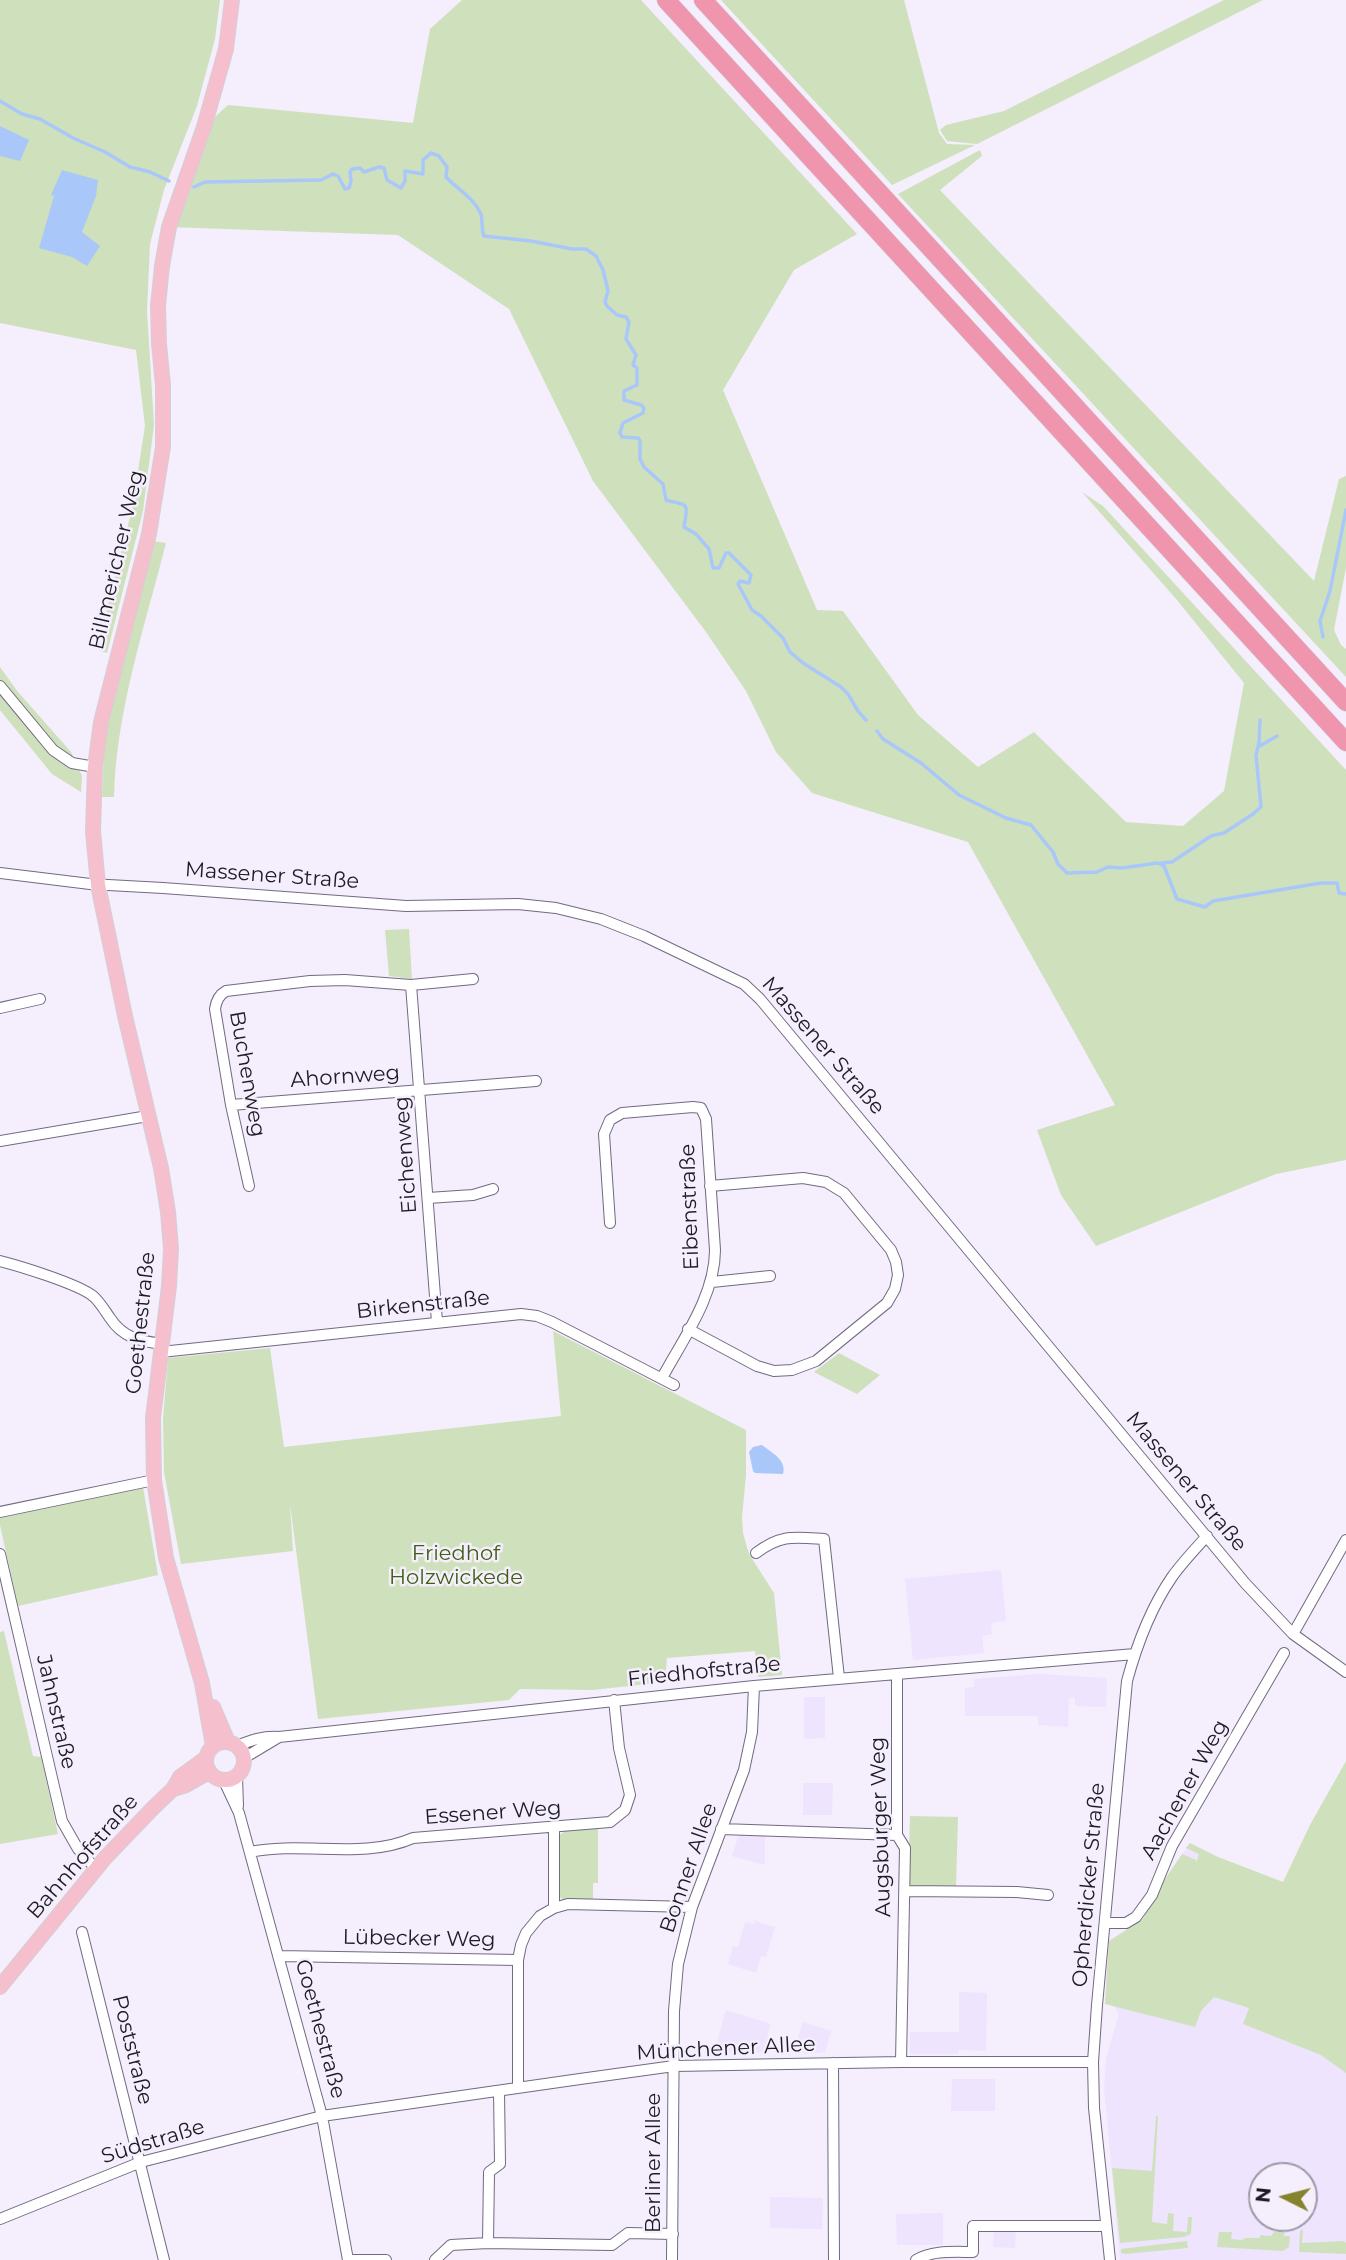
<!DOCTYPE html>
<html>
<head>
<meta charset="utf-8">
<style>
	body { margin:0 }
	#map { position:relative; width:1346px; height:2260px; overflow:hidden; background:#f4eefd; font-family:Montserrat,sans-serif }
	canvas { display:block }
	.north { position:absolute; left:1248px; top:2162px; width:70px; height:70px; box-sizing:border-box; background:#f4eefd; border:2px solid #9e9aa6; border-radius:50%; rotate:276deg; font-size:19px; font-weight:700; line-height:28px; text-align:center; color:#1e1b24 }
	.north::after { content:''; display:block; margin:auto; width:24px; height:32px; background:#85832c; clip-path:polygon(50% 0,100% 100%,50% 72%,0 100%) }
</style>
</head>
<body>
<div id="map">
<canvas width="1346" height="2260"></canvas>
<div class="north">N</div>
</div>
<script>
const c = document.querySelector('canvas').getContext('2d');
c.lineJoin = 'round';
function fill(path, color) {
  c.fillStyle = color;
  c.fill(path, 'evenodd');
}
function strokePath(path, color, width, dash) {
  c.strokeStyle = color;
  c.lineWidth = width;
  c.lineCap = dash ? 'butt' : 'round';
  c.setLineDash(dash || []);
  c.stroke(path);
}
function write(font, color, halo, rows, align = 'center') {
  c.font = font + ' Montserrat,sans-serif';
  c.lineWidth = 5;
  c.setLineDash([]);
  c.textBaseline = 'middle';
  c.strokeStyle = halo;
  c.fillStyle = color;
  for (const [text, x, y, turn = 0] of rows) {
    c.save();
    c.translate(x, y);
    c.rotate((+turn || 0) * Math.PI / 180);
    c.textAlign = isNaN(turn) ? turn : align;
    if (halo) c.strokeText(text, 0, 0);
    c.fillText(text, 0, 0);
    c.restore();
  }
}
const built = new Path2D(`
	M1001 1570 1006 1621 991 1623 992 1634 982 1636 984 1653 913 1660 905 1579Z
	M1040 1674 1107 1678 1106 1707 1075 1706V1698H1069L1068 1727 1038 1725V1716H965V1688L974 1687V1679Z
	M804 1697H825V1738L804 1739Z
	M803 1783H833L832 1815H803Z
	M739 1834 765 1835V1865L732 1856Z
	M1190 1843 1218 1857 1346 1906V2260H1120L1104 2088 1106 2058 1119 2014 1114 2006 1105 2004 1109 1941 1143 1919 1161 1885ZM1262 2176H1304V2218H1262Z
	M755 1921 775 1927 766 1957 761 1956 756 1973 728 1964 733 1946 738 1947 745 1922 754 1924Z
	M959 1992 987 1993 986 2051 959 2050 958 2054H910V2032H959Z
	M726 2010 771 2024 768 2032 767 2052 714 2053Z
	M803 2022 831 2031 825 2052 805 2054 795 2048Z
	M952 2079H995V2111H951Z
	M770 2197 823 2198 822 2229 770 2228Z
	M943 2213V2245H897L896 2214Z
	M994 2231H1016L1015 2248 993 2247Z`);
const green = new Path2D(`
	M0 0H220L215 39 197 106 164 190 150 244 147 311 154 425 143 511 107 653 99 650 108 605 132 509 145 426 136 350 0 323Z
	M462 0H641L857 234 794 270 723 390 817 610 843 611 918 715 978 767 1034 732 1126 822 1183 826 1224 791 1244 683 1177 600 1082 492 1103 506 1346 770V1160L1276 1174 1096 1246 1061 1195 1037 1130 1115 1105 968 842 812 793 776 752 746 691 706 632 593 481 509 309 398 235 169 227 204 127 228 105 413 123 430 29Z
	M721 0H904L939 133 947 144 975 145 892 185Z
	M1224 0H1263L977 144 947 141 940 130 946 125 1004 111Z
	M980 150 982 156 940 190 1314 581 1339 479 1346 476V568L1334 630 1341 645 1346 649V677L898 194Z
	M153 541 166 543C145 626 116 711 114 797H102L104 750 116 680Z
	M0 667 18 692 71 752 82 776 81 792 52 774 0 710Z
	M409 929 412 979 389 976 385 930Z
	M553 1331 746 1430V1475L742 1517 743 1533 749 1554 774 1593 782 1675 758 1677 755 1651 667 1658 665 1682 593 1690 520 1689 509 1700 318 1719 290 1504 293 1551 181 1564 164 1472 163 1419 168 1358 270 1348 284 1447 561 1416Z
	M839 1353 880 1375 857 1394 814 1372Z
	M143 1487 158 1575 18 1606 0 1525V1516Z
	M4 1631 33 1756 41 1757 58 1834 0 1844V1632Z
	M1346 1761V2073L1321 2055 1243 2024 1249 2008 1214 1997 1201 2011 1195 2027 1105 2004 1109 1941 1143 1919 1161 1885 1182 1854 1196 1860V1863L1199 1854 1186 1848 1190 1843 1218 1857 1283 1882 1310 1825Z
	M910 1816 958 1817 956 1886H908Z
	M598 1828V1883H593V1899H562L558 1895 559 1836 566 1830Z
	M1156 2116H1158L1152 2222 1167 2224 1168 2213 1174 2214 1173 2231 1187 2232 1188 2217H1192L1191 2234 1184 2237 1120 2243 1112 2168 1152 2171Z
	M1303 2229 1302 2243 1344 2241 1346 2243V2254L1299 2252 1300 2231Z
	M1219 2232H1232L1231 2239 1242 2240 1245 2238H1259L1261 2235 1271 2236 1274 2232H1284V2236H1290L1289 2247 1283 2251 1217 2247Z
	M1187 2241 1188 2248 1125 2254 1121 2253V2249Z`);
const water = new Path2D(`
	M0 126 29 140 20 161 0 156Z
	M62 170 98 180 96 196 82 232 100 246 87 266 72 257 39 248 54 196 51 195Z
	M762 1445C772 1453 787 1460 783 1474L755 1473 753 1471 749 1452 753 1447Z`);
const stream = new Path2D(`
	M0 101 22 114 40 119 73 138 105 152 130 167 150 172 169 181
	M194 187 205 182 321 180 333 174 338 176 345 189 349 188 351 181 350 172 352 169 360 168 364 172 379 167 384 168 387 180 401 188 405 181V171L423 174V160L431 153 439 156 447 167 446 177C457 189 474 198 481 214 483 222 481 229 484 236L531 241 572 249H586L596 256 603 270 608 291 605 302 607 306 617 315 626 317 629 322 626 339 636 355 633 365 637 368V385L624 391V400L641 405 644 408 643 413 623 423 620 433 622 437 638 438 640 441V459L644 467 663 484 666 500C687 506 689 500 684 527L696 534 709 549 713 568H719L726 553H729L751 575 749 583 740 581 738 584 752 610 761 616 783 638 790 652 803 663 841 687 848 694 858 711 866 720
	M1323 637 1320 621 1330 591 1346 510
	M877 731 883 739 921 763 959 795 1006 818 1031 825 1053 852 1058 864 1067 873 1097 872 1108 867 1122 868 1158 863 1164 866 1166 871 1177 899 1205 907 1213 901 1321 883H1337L1339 893 1346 894
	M1258 747 1277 736
	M1162 863 1172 862 1211 836 1224 833 1253 814 1261 807 1256 755 1259 743 1260 720`);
const minor = new Path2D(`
	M0 686 53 750 72 763 95 767
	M0 873 90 884 163 888 406 906 518 904 556 908 601 919 644 936 744 984 760 999 1245 1583 1293 1634 1346 1672
	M411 985 437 1322
	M0 1008 40 999
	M231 1105 536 1081
	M0 1141 148 1116
	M249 1186 231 1105 215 1009C216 1001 219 995 226 991L310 981 345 980 411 985 473 979
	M428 1198 473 1195 493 1189
	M610 1223 604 1134 610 1120 622 1113 693 1107 701 1108 706 1119 715 1250C715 1296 683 1339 662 1378
	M0 1261C20 1266 78 1284 93 1296 100 1302 105 1311 110 1318 123 1338 140 1341 162 1344
	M712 1282 770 1276
	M688 1329 757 1366 774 1371 792 1370 816 1361 887 1303 895 1289 898 1275 896 1262 891 1250 844 1193 826 1182 803 1178 710 1186
	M161 1352 521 1314 537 1316 552 1322 674 1385
	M0 1512 154 1480
	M756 1553C781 1534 794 1537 824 1539L839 1678
	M0 1554 62 1821 78 1849 96 1869
	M1293 1634 1346 1540
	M897 1674V1835L905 1848 901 2062
	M237 1746C251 1740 263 1736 279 1737L754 1686 1135 1654
	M244 1758 279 1737
	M237 1777 238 1806
	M224 1781 239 1813 322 2116 348 2260
	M721 1829 897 1835
	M250 1852C303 1841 363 1860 413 1838L610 1822 625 1810 630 1795 619 1748 614 1700
	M905 1891 1017 1892 1048 1895
	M554 1908V1827
	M1105 1923H1126L1136 1917 1152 1895 1172 1846 1284 1653
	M82 1932 164 2260
	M278 1956 518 1960
	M833 2063 834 2260
	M518 2088V1960L521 1945 526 1933 540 1916 554 1908 568 1904 692 1907
	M0 2219 141 2162 322 2116 580 2079 674 2066 901 2062H1093
	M488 2243 489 2172 500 2164 499 2091
	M348 2260H386
	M435 2260 451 2245 488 2243 612 2245 628 2233 673 2234
	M672 2260 674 2011 678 1964 692 1907 744 1770 752 1732 754 1686
	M916 2260C932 2250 954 2252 973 2252V2226H1106
	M1110 2260 1094 2108 1093 2062 1097 2005 1127 1681C1137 1644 1150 1609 1172 1577 1182 1563 1195 1549 1207 1536`);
const major = new Path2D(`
	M213 1707 228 1742
	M206 1761a19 19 0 1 1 38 0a19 19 0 1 1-38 0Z
	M213 1746 202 1683 166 1558 154 1480 153 1418 169 1286 171 1249 168 1212 161 1168 125 1016 98 885 93 831 95 767 101 722 149 534 163 447V385L159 344 158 306 162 266 169 227 204 127 226 49 232 0
	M173 1789 186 1785 209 1772
	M0 1987 105 1858 153 1808 173 1789 180 1777 206 1758`);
const highway = new Path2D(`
	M666 0 1346 742
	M703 0 1346 702`);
const streetNames = [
	["Billmericher Weg",117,560,-77],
	["Massener Straße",272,876,4],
	["Massener Straße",823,1046,49],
	["Buchenweg",247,1074,80],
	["Ahornweg",345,1077,-4],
	["Eichenweg",406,1155,-94],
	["Eibenstraße",690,1207,-92],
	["Birkenstraße",423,1305,-6],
	["Goethestraße",141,1323,-84],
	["Massener Straße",1186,1482,50],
	["Friedhofstraße",704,1672,-6],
	["Jahnstraße",56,1712,77],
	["Aachener Weg",1185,1790,-61],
	["Essener Weg",493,1813,-4],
	["Augsburger Weg",881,1827,-92],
	["Bahnhofstraße",83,1857,-49],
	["Bonner Allee",689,1868,-71],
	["Opherdicker Straße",1089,1885,-85],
	["Lübecker Weg",419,1939,1],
	["Goethestraße",320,2029,75],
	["Münchener Allee",726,2049,-3],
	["Poststraße",132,2050,76],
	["Südstraße",153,2142,-17],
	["Berliner Allee",654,2163,-90]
];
const parkNames = [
	["Friedhof",456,1554],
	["Holzwickede",456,1578]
];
fill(built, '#eee4fe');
fill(green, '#cee1bc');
fill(water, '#aac7f9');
strokePath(stream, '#aac7f9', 3.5);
strokePath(minor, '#726a80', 12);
strokePath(major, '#d2d1d3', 16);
strokePath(highway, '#d2d1d3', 19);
strokePath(minor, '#fff', 10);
strokePath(major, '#f5bfce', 14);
strokePath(highway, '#ef95ad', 18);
write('21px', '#1e1b24', '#f4eefd', streetNames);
write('21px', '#3e5e10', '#f4eefd', parkNames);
</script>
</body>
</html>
